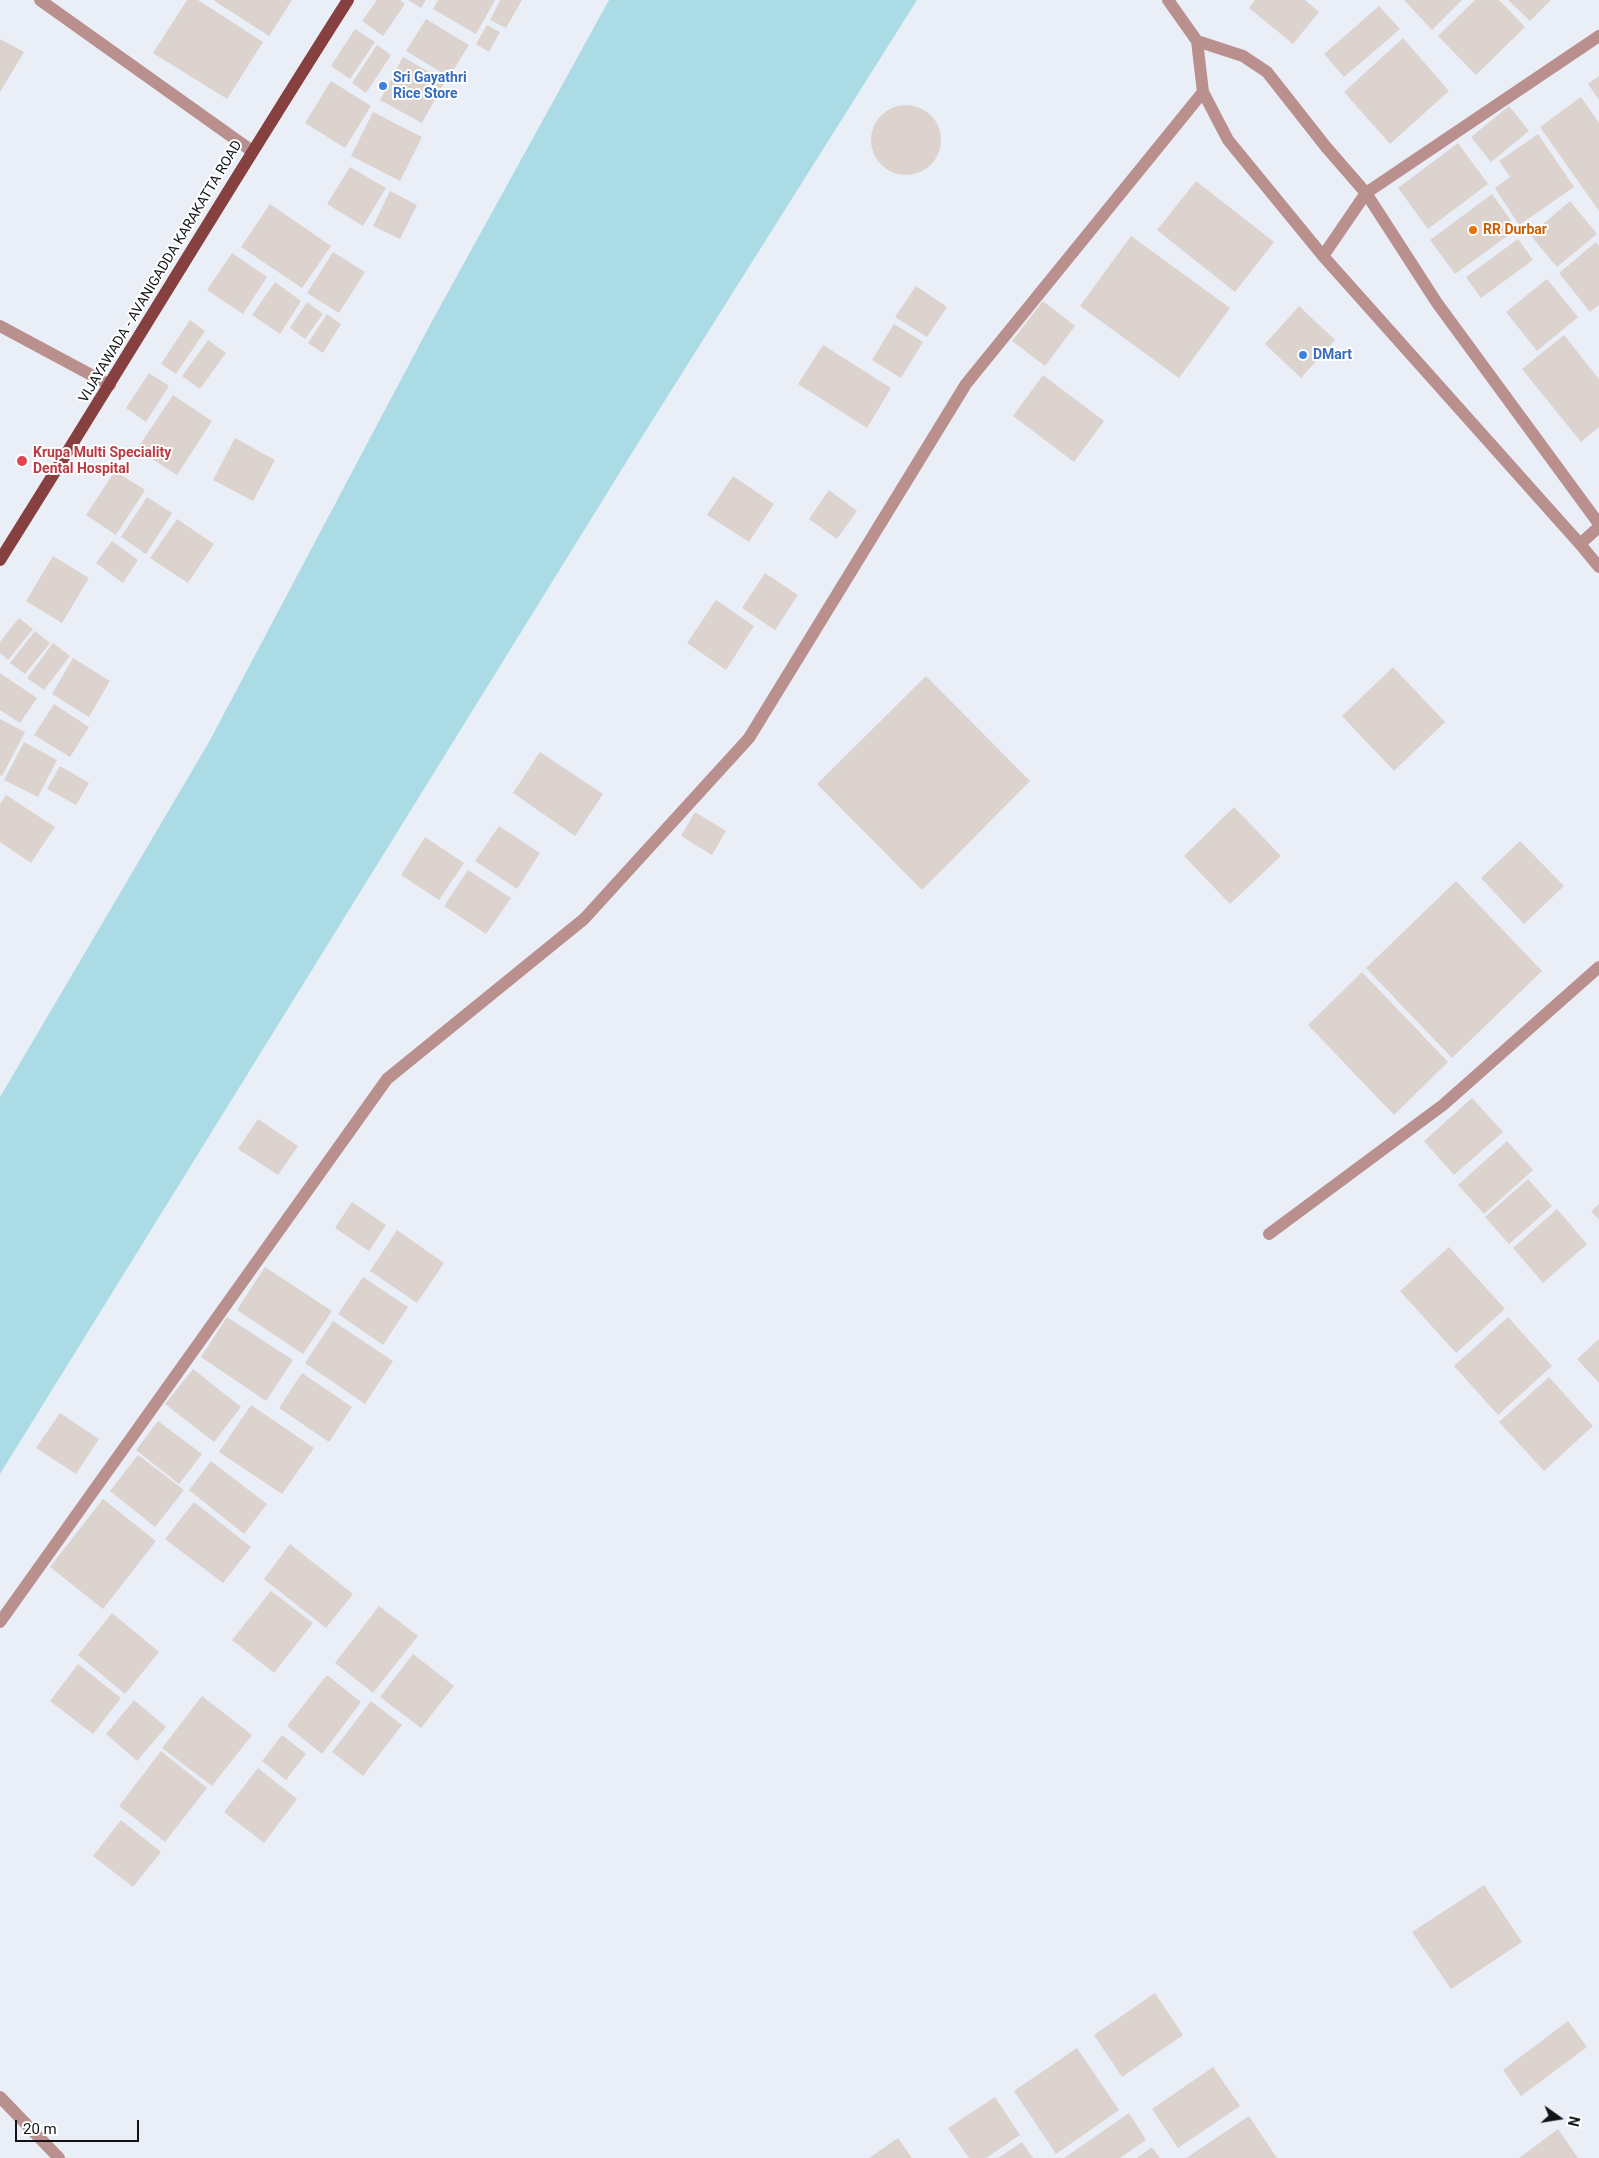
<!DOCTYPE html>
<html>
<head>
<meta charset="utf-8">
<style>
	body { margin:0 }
	#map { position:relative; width:1599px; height:2158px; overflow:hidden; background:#eaeff7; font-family:Roboto,sans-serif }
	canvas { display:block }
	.north { position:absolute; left:1534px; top:2093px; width:50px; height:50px; -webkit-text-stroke:4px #fff; paint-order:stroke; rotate:103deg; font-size:14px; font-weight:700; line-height:20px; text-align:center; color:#111316 }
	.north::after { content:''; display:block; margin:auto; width:18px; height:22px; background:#111316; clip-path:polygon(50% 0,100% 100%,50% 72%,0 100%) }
	.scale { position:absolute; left:15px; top:2120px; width:124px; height:22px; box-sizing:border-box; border:2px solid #111316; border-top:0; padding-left:6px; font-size:15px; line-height:18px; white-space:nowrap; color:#111316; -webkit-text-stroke:4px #fff; paint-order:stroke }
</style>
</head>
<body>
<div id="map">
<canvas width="1599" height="2158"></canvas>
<div class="north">N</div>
<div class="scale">20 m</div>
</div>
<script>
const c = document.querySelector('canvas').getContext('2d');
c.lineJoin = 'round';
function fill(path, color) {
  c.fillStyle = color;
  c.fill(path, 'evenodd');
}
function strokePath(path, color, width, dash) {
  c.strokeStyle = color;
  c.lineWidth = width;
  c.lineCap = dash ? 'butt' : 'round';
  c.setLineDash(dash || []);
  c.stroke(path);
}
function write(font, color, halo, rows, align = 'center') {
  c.font = font + ' Roboto,sans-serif';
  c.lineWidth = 4;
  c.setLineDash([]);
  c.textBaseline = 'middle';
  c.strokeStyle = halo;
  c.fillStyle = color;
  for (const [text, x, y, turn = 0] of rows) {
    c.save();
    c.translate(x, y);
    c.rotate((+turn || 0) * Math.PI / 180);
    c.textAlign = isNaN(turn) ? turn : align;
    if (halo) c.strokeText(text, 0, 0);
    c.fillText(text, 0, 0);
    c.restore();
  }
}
const water = new Path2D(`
	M609 0H917L635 448 0 1474V1097L209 742 431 323Z`);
const building = new Path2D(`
	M187 0H198L263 42 227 99 153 53Z
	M213 0H292L269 36Z
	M377 0H400L405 4 383 36 362 21Z
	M408 0H426L421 8Z
	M438 0H495L476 34 433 9Z
	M500 0H522L506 28 490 20Z
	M1255 0H1305L1319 12 1293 44 1249 8Z
	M1404 0H1462L1432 30Z
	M1475 0H1499L1525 27 1476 75 1438 36Z
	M1508 0H1551L1530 21Z
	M1379 6 1400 29 1344 77 1324 54Z
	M426 19 469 45 449 77 406 51Z
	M487 25 500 32 489 52 476 44Z
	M355 29 375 42 350 79 331 66Z
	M1403 38 1449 91 1390 144 1344 92Z
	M0 39 24 52 0 92Z
	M377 45 391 55 366 93 352 83Z
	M403 57 445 81 422 123 380 100Z
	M1599 76V100L1588 84Z
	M331 81 371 106 345 148 305 123Z
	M1581 97 1599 123V211L1540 127Z
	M871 140a35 35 0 1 1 70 0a35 35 0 1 1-70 0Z
	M1509 106 1529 131 1491 162 1471 137Z
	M373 112 422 137 400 181 351 156Z
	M1538 134 1574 187 1519 225 1495 188 1510 177 1499 161Z
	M1458 143 1488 184 1428 229 1398 188Z
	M350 167 386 188 363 226 327 204Z
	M1196 181 1274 242 1235 292 1157 230Z
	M390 191 417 205 400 239 373 226Z
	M1492 194 1517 229 1455 274 1430 240Z
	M1570 201 1597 234 1557 267 1530 235Z
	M270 204 331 246 302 288 241 247Z
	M1131 236 1230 308 1179 378 1080 306Z
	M1518 239 1533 260 1481 298 1466 277Z
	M1596 242 1599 246V305L1590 312 1559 273Z
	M333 252 365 272 339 313 307 293Z
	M232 253 267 277 243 314 207 290Z
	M1547 279 1578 317 1537 351 1506 312Z
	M275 282 301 301 280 334 252 315Z
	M916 286 947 307 927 337 895 317Z
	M1043 301 1075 326 1045 366 1012 341Z
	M307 302 323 314 305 339 290 328Z
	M1299 306 1335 340 1301 378 1265 344Z
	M327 314 341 324 323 353 308 343Z
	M190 320 205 331 176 374 161 364Z
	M894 324 923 342 901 378 872 360Z
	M1564 335 1599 379V427L1581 442 1522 369Z
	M208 340 226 353 200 389 182 376Z
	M823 345 891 388 867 428 798 384Z
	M149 373 169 386 146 422 126 408Z
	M1043 375 1104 421 1074 462 1013 416Z
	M173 395 212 421 177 475 137 449Z
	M235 438 275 460 253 501 213 480Z
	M115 471 145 490 116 535 86 515Z
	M733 476 774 504 749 542 707 515Z
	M829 490 857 511 837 539 809 519Z
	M147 497 172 513 146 554 121 537Z
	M177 519 214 544 188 583 150 558Z
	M112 541 138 560 123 583 96 563Z
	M53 556 89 578 62 623 26 601Z
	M765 573 798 595 775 630 742 608Z
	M716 600 754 626 726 670 687 643Z
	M19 618 33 629 8 660 0 653V642Z
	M35 631 50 643 25 674 10 663Z
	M53 643 70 656 44 690 27 678Z
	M73 658 110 681 89 717 52 694Z
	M1393 667 1445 722 1394 771 1342 716Z
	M0 673 37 698 20 723 0 710Z
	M926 676 1030 781 922 890 817 784Z
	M54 704 89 727 70 757 34 735Z
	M0 719 25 732 2 776 0 775Z
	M24 742 57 760 38 797 4 780Z
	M540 752 603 794 575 836 513 793Z
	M60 766 89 783 76 805 47 789Z
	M6 795 55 827 31 863 0 842V804Z
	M1234 807 1281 856 1230 904 1184 856Z
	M695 812 726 831 712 855 681 836Z
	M499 826 540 853 517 889 475 861Z
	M425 837 464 863 439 900 401 875Z
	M1520 841 1564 886 1524 924 1481 878Z
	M468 870 511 898 486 934 444 906Z
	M1456 881 1542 971 1452 1058 1366 968Z
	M1362 972 1448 1062 1394 1115 1308 1025Z
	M1472 1098 1503 1132 1454 1175 1424 1141Z
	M258 1119 298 1146 278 1175 238 1149Z
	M1507 1141 1533 1170 1484 1214 1458 1185Z
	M1528 1179 1552 1206 1509 1244 1485 1217Z
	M352 1202 386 1225 369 1251 335 1228Z
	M1599 1204V1220L1591 1211Z
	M1557 1209 1587 1244 1543 1283 1513 1248Z
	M397 1230 444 1263 417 1303 370 1271Z
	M1449 1247 1505 1309 1456 1353 1400 1291Z
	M265 1267 332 1311 303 1354 237 1310Z
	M363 1277 408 1307 383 1345 338 1314Z
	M227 1317 293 1360 266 1401 201 1357Z
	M1508 1317 1552 1366 1498 1415 1454 1366Z
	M333 1321 393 1361 365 1404 305 1363Z
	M1599 1339V1383L1577 1359Z
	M193 1369 241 1407 214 1442 165 1404Z
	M302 1373 352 1407 329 1442 279 1408Z
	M1549 1377 1593 1426 1544 1471 1499 1422Z
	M251 1405 314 1448 282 1494 219 1452Z
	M60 1413 99 1439 76 1474 36 1448Z
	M158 1421 202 1454 179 1484 136 1450Z
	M138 1455 184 1490 155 1527 110 1491Z
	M211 1461 267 1504 244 1534 189 1490Z
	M103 1499 156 1541 103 1609 50 1567Z
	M194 1502 251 1547 223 1583 165 1539Z
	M290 1544 353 1594 326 1628 264 1579Z
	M271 1591 313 1623 274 1673 232 1640Z
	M379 1606 418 1636 373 1693 335 1663Z
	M112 1613 159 1652 125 1694 78 1655Z
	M413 1654 454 1686 421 1728 380 1697Z
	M78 1664 121 1698 93 1734 50 1701Z
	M327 1675 361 1702 322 1754 287 1726Z
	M202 1696 252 1735 212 1786 162 1748Z
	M134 1700 166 1727 137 1761 106 1734Z
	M371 1701 402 1725 363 1776 332 1752Z
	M282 1735 306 1754 286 1780 262 1761Z
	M161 1751 207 1788 165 1842 119 1806Z
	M258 1768 297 1799 264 1843 224 1812Z
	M121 1820 161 1852 133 1887 93 1856Z
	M1484 1885 1522 1942 1451 1989 1412 1932Z
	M1155 1993 1183 2035 1122 2077 1094 2035Z
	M1568 2021 1587 2047 1521 2096 1503 2070Z
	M1077 2048 1119 2110 1056 2154 1014 2091Z
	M1213 2067 1240 2106 1178 2148 1152 2109Z
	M995 2097 1020 2135 986 2158H969L948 2128Z
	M1129 2113 1146 2140 1120 2158H1064Z
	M1249 2116 1277 2158H1186Z
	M1558 2129 1578 2158H1519Z
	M898 2138 912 2158H869Z
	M1022 2142 1033 2158H998Z
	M1152 2147 1160 2158H1137Z`);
const minor = new Path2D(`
	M40 0 252 151
	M1168 0 1197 41 1203 92 1228 140 1323 256 1580 544 1599 567
	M1197 41 1243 56 1267 72 1326 147 1366 193 1437 303 1599 524
	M1323 256 1366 193 1599 36
	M0 326 110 385
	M1580 544 1599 527
	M1269 1234 1443 1105 1599 967
	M0 1622 387 1079 584 919 749 738 966 384 1203 92
	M0 2097 59 2158`);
const major = new Path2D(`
	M0 560C117 374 230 185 348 0`);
const markers = [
	[383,86,5,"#3f7fe0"],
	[1473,230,5,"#e8710a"],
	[1303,355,5,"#3f7fe0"],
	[22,461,6,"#e0444e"]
];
const shopNames = [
	["Sri Gayathri",393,78],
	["Rice Store",393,94],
	["DMart",1313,355]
];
const foodNames = [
	["RR Durbar",1483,230]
];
const streetNames = [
	["VIJAYAWADA - AVANIGADDA KARAKATTA ROAD",161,272,-59]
];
const healthNames = [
	["Krupa Multi Speciality",33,453],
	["Dental Hospital",33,469]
];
fill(water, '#abdce6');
fill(building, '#dcd2ce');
strokePath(minor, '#b9908d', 12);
strokePath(major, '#85403f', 12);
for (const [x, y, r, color] of markers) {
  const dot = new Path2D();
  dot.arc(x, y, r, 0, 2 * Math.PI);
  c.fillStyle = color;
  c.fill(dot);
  strokePath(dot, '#fff', 2);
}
write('bold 14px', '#366cbe', '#fff', shopNames, 'left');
write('bold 14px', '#c56008', '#fff', foodNames, 'left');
write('14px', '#111316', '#fff', streetNames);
write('bold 14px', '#be3a42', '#fff', healthNames, 'left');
</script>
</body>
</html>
